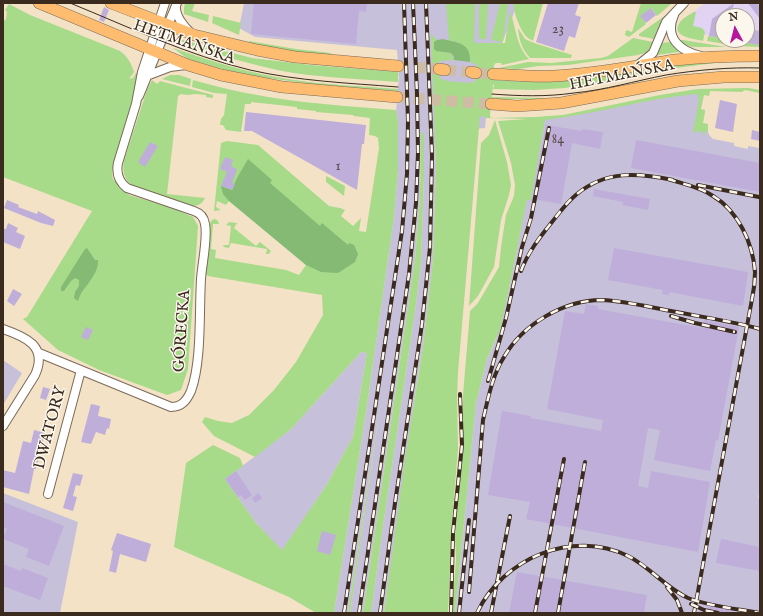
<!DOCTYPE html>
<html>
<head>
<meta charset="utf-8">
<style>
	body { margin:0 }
	#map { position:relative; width:763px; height:616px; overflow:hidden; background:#f3e2c6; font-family:"IM FELL English",serif }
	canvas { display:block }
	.frame { position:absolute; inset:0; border:4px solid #3b2a1e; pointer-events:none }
	.north { position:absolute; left:715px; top:8px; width:40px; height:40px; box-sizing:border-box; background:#fbf7ec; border:1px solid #aea59a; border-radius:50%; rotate:353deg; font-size:11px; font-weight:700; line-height:16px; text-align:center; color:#3b2a1e }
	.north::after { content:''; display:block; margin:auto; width:14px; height:18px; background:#b5179e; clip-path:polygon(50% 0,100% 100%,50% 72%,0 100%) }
</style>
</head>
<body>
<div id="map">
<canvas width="763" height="616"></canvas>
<div class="frame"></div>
<div class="north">N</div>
</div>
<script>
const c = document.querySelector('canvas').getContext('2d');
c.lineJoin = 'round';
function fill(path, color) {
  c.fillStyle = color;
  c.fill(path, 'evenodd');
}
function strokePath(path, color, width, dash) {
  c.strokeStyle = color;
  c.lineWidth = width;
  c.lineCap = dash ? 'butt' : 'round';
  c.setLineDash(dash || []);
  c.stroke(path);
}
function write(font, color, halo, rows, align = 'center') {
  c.font = font + ' "IM FELL English",serif';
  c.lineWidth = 3;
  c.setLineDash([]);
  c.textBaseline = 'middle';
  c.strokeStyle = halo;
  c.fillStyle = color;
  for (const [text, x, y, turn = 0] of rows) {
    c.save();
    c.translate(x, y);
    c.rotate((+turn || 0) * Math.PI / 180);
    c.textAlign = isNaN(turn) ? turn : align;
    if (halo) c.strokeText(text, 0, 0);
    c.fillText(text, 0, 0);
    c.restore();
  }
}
const built = new Path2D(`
	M705 3H757L760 7V45L731 40H747V16H723V38L678 30V25L680 22Z`);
const industrial = new Path2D(`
	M244 3H518L500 48 492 55 485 128 435 133 436 168 433 259 423 347 417 383 384 613H371L382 533 416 304 421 261 424 176V133L421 134 420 198 415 259 363 613H350L381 402 348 613H334L366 412 394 217 398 170V122L396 112 399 76 397 50 255 37 239 28Z
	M700 91 698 114 710 136 713 139 734 143V146L748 149V146L760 148V490L758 498H760V613H455L476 403 487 359 496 339 507 298 543 118 573 115Z
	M361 352 367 353 353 437 326 486 282 551 255 522 225 479 291 429Z
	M3 360 22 373 3 405Z
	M3 493 78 522 60 613H3Z`);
const green = new Path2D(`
	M185 3H195L192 11 209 15 208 22 184 14V8Z
	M446 3H475L474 43H505L510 11C516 27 516 46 529 59L502 65 501 63H496L494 65 493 80 530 82 561 81 678 65 716 62 715 63 660 70 596 83 565 88 534 90 493 89 494 85 493 84 492 97 545 98 547 99H497V98H491L490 117 492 118 535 117 563 115 660 95 698 89 748 88 760 90V93L745 90 742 92 710 91 709 96 704 95 701 109 705 110V112L703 123 708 124V132L705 131V135H703V132L696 131V133L693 132 699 100 698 95 696 94C645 99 596 114 545 120L531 200H527L507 298 500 329 487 359 476 403 455 613H452L456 559 455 536 463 445V395L470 311 478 303 499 267 501 247 506 215 514 196 515 185 511 163 498 121 527 119 486 118V117L480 116 458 372 457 398 458 449 452 521 448 613H384L405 459 423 347 433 259 436 168 431 34 437 40 434 42 442 52 451 53 454 60 439 61 440 79 445 80 447 81 470 83 471 82H475L477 65 476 64 471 63 470 58 458 42 449 41Z
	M479 3H488L486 39H479Z
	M500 3H508L503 42 491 40Z
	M514 3H543L533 41C531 39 528 39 527 37 521 32 512 10 514 3Z
	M641 3 671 4 657 16 651 8 641 16 646 24 629 37 625 35 626 30 632 32Z
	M9 4 30 15 120 51C128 57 131 63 134 72L129 79 133 78 136 73 139 74C134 93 129 113 124 131 120 145 110 165 113 179L129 195 170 207 193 217 198 226 188 369 181 390 167 395 99 370 58 350 23 319 27 317 92 211 3 177V22L6 19 7 12 5 10Z
	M694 12H696L693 26 702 28 705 32 703 41C696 39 671 37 679 24 681 19 689 15 694 12Z
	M666 15 659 26 654 39 639 36V34Z
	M213 16 241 23 239 35 212 23Z
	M518 28 525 39 534 43 572 55 571 58H530C522 49 519 40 518 28Z
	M708 36 723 38V40H731L760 45V47L736 46 707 41Z
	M633 38 653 42 648 52 638 55 568 65 538 66 518 69 499 68 528 62 551 63 601 58 608 56Z
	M175 39 183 40 252 58 310 65 398 72 399 76H398V82C363 79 328 78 294 73 253 66 214 54 175 39Z
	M679 40H683L726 47H693L686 45Z
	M249 41 296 49 331 53V55L296 52 256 44 249 42Z
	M670 42 679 52 657 55 662 43Z
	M173 48C211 61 248 73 288 79 324 85 361 86 398 89V91L312 84 260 77 226 70 188 59Z
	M170 75H179L191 79 190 86 162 79Z
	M152 80 157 84 160 81 213 95V98L206 97V95L195 94 188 95 181 94 178 96 167 194 205 198C202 204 198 206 192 206L133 186C124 180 122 171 124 160L147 90Z
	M193 80C260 100 327 105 396 110L398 122V170L394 217 366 412 334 613H316L289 597 174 547 186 463 213 445 240 458 243 466 225 479 255 522 282 550 326 486 353 437 367 353 361 352 291 429 255 457 214 436 202 422 205 417 218 421 232 423 249 415 274 390 296 362 323 315 322 295 208 276 205 273 210 223 212 220 215 219 218 221 219 224H213L211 249 216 250 215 258 286 270 299 275 306 265 229 201 226 205 217 201 216 207 221 210 214 211 221 143 227 141 258 145 329 206 340 208 345 210 341 216 353 226 361 218 359 231 366 232 379 148 378 138 375 136 369 135 370 118 354 116 353 115 316 112V111L297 109V107L251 102V104H245L241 132 226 130 223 125H220L221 119 224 115 227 94 214 93 192 87Z
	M495 120 507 162 511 185 509 195 501 220 494 267 478 296 469 306 481 143 489 135Z
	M421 133H424V176L421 261 416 304 382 533 371 613H363L415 259 420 198Z
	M326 176 345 186 344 196 326 182Z
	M229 222 237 223 234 228 256 246 260 242 271 251 269 254H266L267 249 231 243 229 248 224 247 223 245H229L231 226 226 225Z
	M383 390 350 613H348Z`);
const forest = new Path2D(`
	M443 39C457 43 471 42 470 62L454 60V57L451 53 436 51 434 49V42L437 40Z
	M248 159 272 180 270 183 320 226 322 223 348 245 349 243 354 245 358 254 355 262 338 273 321 272 306 265 229 201 223 194 221 186 232 190C236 178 242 170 248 159Z
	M87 248 95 260H98C99 272 88 283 82 292 80 295 79 298 78 301L74 298 75 292 79 286V280L75 278 71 281 64 291H61V287L85 249Z`);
const building = new Path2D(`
	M254 3H367L366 12 359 11 356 44 251 34Z
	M548 3H579L575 15 581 17 575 38 569 36 564 51 536 42Z
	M734 3 731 16H723V38L709 36 712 19Z
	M748 3H757L760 7V19Z
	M104 7 109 10 104 22 99 20Z
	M651 8 656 15 646 23 640 16Z
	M747 29 760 31V45L747 43Z
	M720 100 737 104 733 132 715 128Z
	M246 112 366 125 364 144H362L357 190 252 131H244Z
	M546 125 582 131V129L603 132 600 149 572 143 561 204 532 199Z
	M752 130 760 132V141L751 139Z
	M636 140 760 163V192L631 168Z
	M150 142 158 146 145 167 138 162Z
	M225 157 233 160 231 166 237 169 232 183 235 184 232 190 221 186 227 172 220 169Z
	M594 189 650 199 648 210 622 205 623 202 593 196Z
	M7 200 19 205 18 207 37 214 38 211 55 220 53 226 41 223 4 208Z
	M8 223 18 228 16 232 25 236 20 249 3 242V229H6Z
	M614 248 748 272 743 306 669 292V295L662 294 663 290 608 280Z
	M13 289 22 294 14 306 7 301Z
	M586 304 598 306V309L702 328 704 320 739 327 718 441 716 440 710 471 654 460 660 430 648 428 638 486 648 488 651 471 710 482 698 552 526 519 530 502 488 495 502 411 531 416V418L601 431 603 420 547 409 565 311 584 314Z
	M86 327 93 330 88 340 81 337Z
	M43 387 50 389 46 400 40 398Z
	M91 404 100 406 98 416 111 419 109 429 107 428 105 435 96 432 91 444 81 442Z
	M34 430 45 433 36 469H34L29 494 3 487V470L15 473 23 441 31 443Z
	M236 471 252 495 245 500 241 495 238 497 225 479Z
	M73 473 83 475 80 486 76 485 73 496 77 497 73 511 63 508Z
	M258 493 262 498 255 503 252 498Z
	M3 502 64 526 49 566 26 557 29 549 3 539 7 528 3 527Z
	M322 531 336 535 330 555 317 551Z
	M117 533 151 544 146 562 120 554 116 573 109 571 113 551 111 550Z
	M721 539 760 547V571L716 563Z
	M3 564 21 571 22 568 48 578 40 600 3 586Z
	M517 572 647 595 644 613H509Z
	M708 606 730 610V613H707Z`);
const majorTunnel = new Path2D(`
	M398 66 439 69
	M445 70 471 72
	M476 73 493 74
	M397 97 491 104`);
const minor = new Path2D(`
	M176 6C175 16 184 27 191 33
	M674 15C664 38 680 51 701 56
	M638 65 653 53 666 22 684 3
	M149 75 170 67 186 65
	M139 96 177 3
	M3 329C26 337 48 346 35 375L3 426
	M39 353 171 407C182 407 187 400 191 391 202 361 199 312 201 279 202 264 208 237 205 224 204 217 200 213 194 211L127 188C118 181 116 173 118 163L136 104 142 72 165 3
	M48 494 81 370`);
const major = new Path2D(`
	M39 3 188 65 221 75 282 87 397 97
	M111 3 194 35 257 50 295 57 398 66
	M439 69 445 70
	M471 72 476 73
	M493 74C514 75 534 77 554 76 595 74 635 66 675 60 703 57 732 56 760 56
	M491 104 517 106 561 103 678 81 724 77H760`);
const tram = new Path2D(`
	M70 3C129 27 187 55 250 70 298 81 348 83 398 87
	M492 94C519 96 546 97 574 93 605 90 635 81 666 75 697 70 729 67 760 68`);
const rail = new Path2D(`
	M668 179C683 184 700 187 713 196 738 211 753 243 755 272 755 281 754 290 752 299L694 613
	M698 185 759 197
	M521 271C528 252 540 237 552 222 560 212 567 202 577 194 606 170 638 173 673 180
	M671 316 695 323 735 332
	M488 381 506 318 522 247 531 218 549 128
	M667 587 677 600 682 613
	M469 592 483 420C488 399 492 376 504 357 523 324 564 300 602 300 625 301 649 307 671 311 701 317 731 321 760 329
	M691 604 704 610 718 613
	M344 613 402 231 407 174 408 121 404 3
	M359 613 409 274 416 203 418 153 417 94 413 3
	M380 613 395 503 422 324 430 247 432 156 426 3
	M451 613 453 533 462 445 460 394
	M459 613 469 520
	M477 613C503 558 572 529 628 556 650 567 666 588 688 598 708 606 738 609 760 613
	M491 613 510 516
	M535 613 564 459
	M558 613 585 462`);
const numberNames = [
	["23",558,30],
	["84",558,140],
	["1",338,167]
];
const streetNames = [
	["HETMAŃSKA",184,43,19],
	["HETMAŃSKA",622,76,-11],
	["GÓRECKA",183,331,-86],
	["DWATORY",51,428,-75]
];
fill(built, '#e3d3f2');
fill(industrial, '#c6c0da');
fill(green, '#a7da89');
fill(forest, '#85ba75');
fill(building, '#beaed9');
strokePath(majorTunnel, '#cebda4', 11, [11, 5.5]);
strokePath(minor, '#7b6a59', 10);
strokePath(major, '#7b6a59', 12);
strokePath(minor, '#fff', 8);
strokePath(major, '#fdbc6f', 11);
strokePath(tram, '#3b2a1e', 1);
strokePath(rail, '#3b2a1e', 4);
strokePath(rail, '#fbf7ec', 2.5, [8]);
write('14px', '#5c4b4d', null, numberNames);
write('16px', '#3b2a1e', '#fbf7ec', streetNames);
</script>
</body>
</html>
